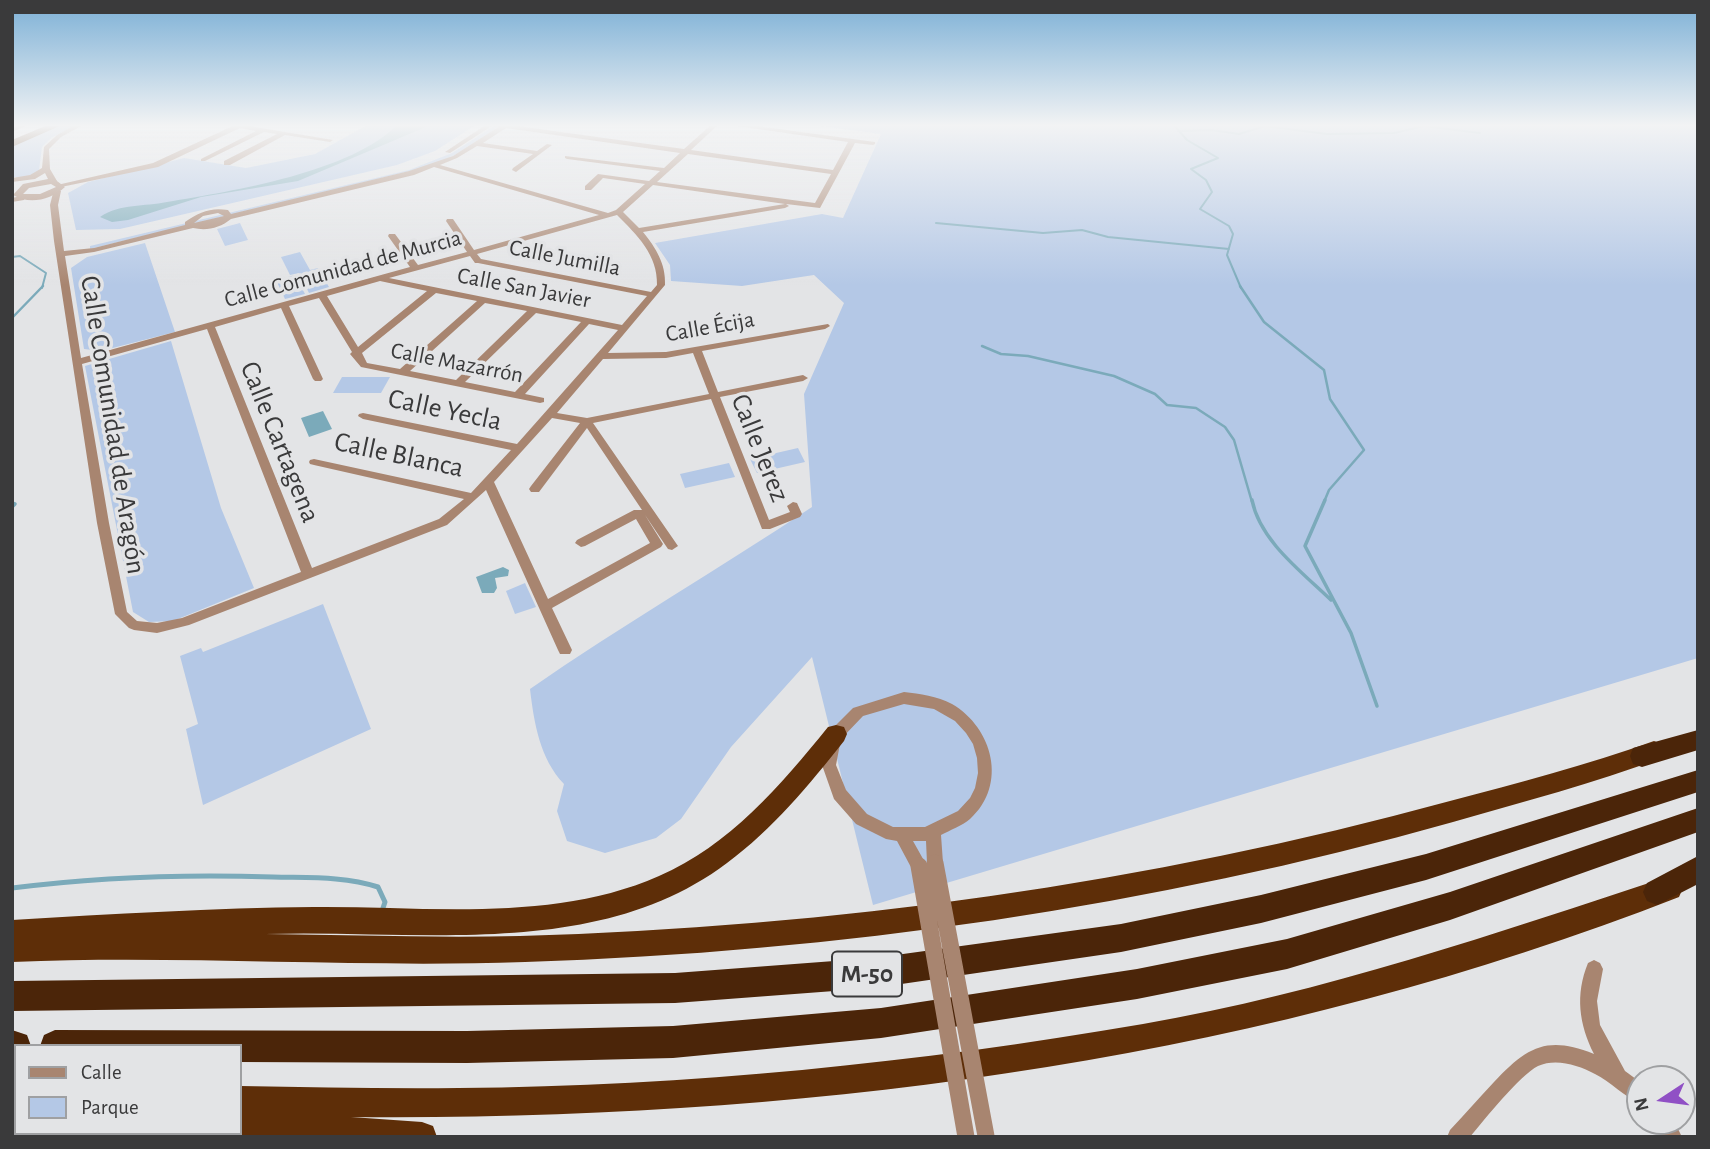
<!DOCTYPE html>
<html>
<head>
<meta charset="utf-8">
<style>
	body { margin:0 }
	#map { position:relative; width:1710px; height:1149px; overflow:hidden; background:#e3e4e6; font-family:"Alegreya Sans",sans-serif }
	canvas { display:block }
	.frame { position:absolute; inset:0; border:14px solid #3a3a3b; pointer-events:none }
	.legend { position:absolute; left:14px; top:1044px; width:228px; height:91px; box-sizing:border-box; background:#e3e4e6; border:2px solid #9fa0a2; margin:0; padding:9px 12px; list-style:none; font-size:21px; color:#3a3a3b }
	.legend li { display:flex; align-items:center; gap:14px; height:35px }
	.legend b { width:35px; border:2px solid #9fa0a2 }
	.north { position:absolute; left:1626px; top:1065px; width:70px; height:70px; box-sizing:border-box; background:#e3e4e6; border:2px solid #9fa0a2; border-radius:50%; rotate:257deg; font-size:19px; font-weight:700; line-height:28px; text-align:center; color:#3a3a3b }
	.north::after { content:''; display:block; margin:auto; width:24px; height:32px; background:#9050c5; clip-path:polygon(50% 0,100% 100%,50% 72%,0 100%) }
</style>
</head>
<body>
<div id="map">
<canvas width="1710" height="1149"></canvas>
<div class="frame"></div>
<ul class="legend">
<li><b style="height:9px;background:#a88570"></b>Calle</li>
<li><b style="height:19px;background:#b4c8e6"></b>Parque</li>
</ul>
<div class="north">N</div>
</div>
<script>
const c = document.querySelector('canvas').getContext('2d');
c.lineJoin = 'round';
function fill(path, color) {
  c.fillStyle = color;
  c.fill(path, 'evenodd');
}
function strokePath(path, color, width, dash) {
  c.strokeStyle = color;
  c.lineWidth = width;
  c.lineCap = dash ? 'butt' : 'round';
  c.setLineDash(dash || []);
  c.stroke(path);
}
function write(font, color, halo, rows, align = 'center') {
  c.font = font + ' "Alegreya Sans",sans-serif';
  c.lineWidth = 7;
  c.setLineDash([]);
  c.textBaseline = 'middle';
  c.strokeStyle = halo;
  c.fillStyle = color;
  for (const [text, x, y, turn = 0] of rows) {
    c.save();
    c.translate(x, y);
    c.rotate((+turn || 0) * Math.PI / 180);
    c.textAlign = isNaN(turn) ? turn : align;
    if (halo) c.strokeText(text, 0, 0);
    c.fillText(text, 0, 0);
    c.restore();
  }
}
const green = new Path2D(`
	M63 124H78L51 138 42 147 39 171 28 177H12V146Z
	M369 124H477L435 151 397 165 120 229 76 230 68 193 88 182 184 158 246 168 315 154Z
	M497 124H503L457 154 431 166 90 249V246L409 170 452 153Z
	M805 124H1698V658L873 905 812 657 731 747 681 819 656 838 605 853 567 841 557 811 564 784C540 759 534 723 530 689 622 625 719 569 812 507L804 394 844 303 814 275 742 286 671 281 670 265 655 243 822 214 843 218 881 134Z
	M240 223 248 240 225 246 217 229Z
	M145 243 175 332 101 351 84 349 71 268 87 257Z
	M300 252 310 270 318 268 329 287 309 293 299 273 290 275 281 257Z
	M295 275 305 294 285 299 276 280Z
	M171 341 221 508 254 588 173 621 149 622 133 612 85 366Z
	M342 377H390L381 393H333Z
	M798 448 805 462 757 473 750 459Z
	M729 463 735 477 685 488 680 474Z
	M525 583 536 607 515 614 506 591Z
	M323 604 371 729 203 805 186 729 198 724 180 656 201 648 203 652Z`);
const water = new Path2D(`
	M398 124H433L298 181 201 197 128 220 112 222 100 217C121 203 144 207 167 202 233 191 352 172 398 124Z
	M323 411 332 429 309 437 301 418Z
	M503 567 509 570 508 576 495 578 497 588 494 593H482L476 577Z`);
const streamFar3 = new Path2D(`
	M1173 124 1187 140 1218 158 1191 169 1206 180 1212 192 1200 209 1229 226 1233 234 1227 255 1241 288
	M1178 131 1212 130 1239 134 1265 126 1327 134 1394 133 1424 126 1480 133
	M936 223 1043 233 1082 230 1108 237 1229 249
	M12 257 20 256 46 273 42 288`);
const streamFar2 = new Path2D(`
	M1240 286 1264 322 1324 370 1330 399 1364 450 1329 490 1324 502
	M12 318 43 286
	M982 346 1001 354 1028 356 1114 376 1155 394 1167 405 1196 408 1225 427 1234 440 1252 502`);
const streamFar1 = new Path2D(`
	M1252 500C1260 541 1302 572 1331 600
	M1325 500 1305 546 1351 633 1377 706
	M12 503 15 504 12 507`);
const stream = new Path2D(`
	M12 888C98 877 186 874 273 877 308 878 344 876 378 887L385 902 383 908`);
const minor = new Path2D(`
	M21 124H30L12 132V128Z
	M77 124H85L61 137 49 149 50 169 57 181 56 183H50L45 173 35 179 12 182V178L30 175 42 168 44 147 57 135Z
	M237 124 333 140 330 142 285 135 230 165H224V161L277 134 264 132 205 161H201V159L256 131 240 128 158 167 61 187 57 185 153 163Z
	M487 124H495L450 153 445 152Z
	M503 124 684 149 712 124H719L691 150 833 170 848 142 723 124H742L875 142V144L873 145 855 143 820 208 786 204 789 206 785 208 643 232C656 248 666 264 665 285L608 353 666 352 828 324 830 326 825 329 702 351 718 392 803 375 808 378 803 381 720 397 769 520 790 512 787 506 793 502 797 503 802 514 800 517 770 529H762L711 399 593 423 678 546 672 550 668 549 645 515 663 544 661 547 552 608 572 650 570 654H560L558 650 486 490 447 525 189 625 157 633 134 630 129 628 115 614 97 523 54 241 50 205 54 189 61 191 58 205 64 251 94 248 185 225V222C199 212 211 207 228 210L231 214 409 171 453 156ZM506 128 680 153 664 168 565 156V158L567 159 660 171 649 181 598 174 585 186V190H591L603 178 645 184 616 210 608 213 440 165 457 158 477 146 533 154 513 168 512 170 516 172 552 145 547 144 537 151 483 143ZM688 154 831 174 815 203 657 182ZM434 167 599 215 474 250 453 219H447L446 221 467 252 418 265 395 234H389L388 236 410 267 81 358 65 256 94 252 193 228C207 231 220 228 231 219L414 175ZM653 185 785 204 639 228 623 212ZM218 213 224 216 194 223 203 216ZM617 215C637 235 658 255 657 285L651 292 481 259 477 254ZM470 256 475 263H478L647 296 622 325 389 278ZM380 281 427 291 358 347 327 296ZM436 293 477 301 400 369 367 363 362 353ZM319 298 352 352 350 354 361 367 540 403 544 402V398L525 394 589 324 618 330 517 444 363 413 359 414 358 416 363 419 511 450 471 493 314 459 310 460 309 462 310 464 314 465 464 499 439 519 312 568 215 327 281 308 313 379 315 381H321L323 379 289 306ZM485 303 527 311 456 380 410 371ZM536 313 581 322 515 392 465 382ZM207 329 301 572 182 618 157 623 137 621 127 612 109 523 82 364ZM693 353 709 394 587 418 557 413 603 359 666 358ZM552 418 580 423 531 486 529 489 531 492H539L587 428 642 510H634L577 540 575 543 581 547 585 546 636 519 650 543 548 599 494 482Z
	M21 196 25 198 24 200 12 202V198Z
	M904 692C920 694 937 696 952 704 993 728 1008 785 970 819 962 826 950 830 941 835L943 863 941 868 935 870 929 868 927 863 926 841H913L927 866 925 871 919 873 913 871 897 841 886 839 856 824 834 799 822 765 829 732 853 708ZM904 704 934 709 955 721 966 733 973 744 977 758 978 773 975 788 970 798 958 811 925 827H893L867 814 846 790 836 765 841 739 863 716Z
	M1594 960 1600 963 1603 969 1597 1001 1600 1025 1625 1071 1640 1082V1103C1624 1097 1611 1082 1595 1074 1578 1065 1556 1058 1538 1066 1520 1075 1484 1120 1470 1137H1447L1450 1130C1465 1114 1479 1098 1494 1082 1527 1047 1547 1035 1594 1054 1579 1024 1575 995 1588 963Z
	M1654 1121H1674L1682 1137H1662Z`);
const tertiary = new Path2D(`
	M53 178 65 187C51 200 29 205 13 195L23 184ZM51 184 56 187 40 194H23L29 188Z`);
const trunk = new Path2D(`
	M50 124H64L12 147V140Z
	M836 725 844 727 847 734 844 741C809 785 773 829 727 863 597 961 418 929 265 934 350 935 435 938 520 936 833 927 1148 884 1450 801 1518 783 1587 765 1654 741L1662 744 1665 751 1662 758C1594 783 1523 802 1453 822 1152 907 838 952 525 962 354 968 183 955 12 962V920C113 914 213 908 314 907 426 906 553 923 659 876 729 846 781 785 828 727Z
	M1670 876 1679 879 1683 888 1679 897C1258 1062 802 1121 351 1117L422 1122 433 1126 437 1137H234L229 1133H240V1086C313 1087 386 1089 459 1088 687 1086 918 1063 1143 1024 1323 993 1497 933 1670 876Z
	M12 1087H16V1133H20L12 1135Z`);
const motorway = new Path2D(`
	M1698 730V750L1642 767 1633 764 1630 756 1633 748Z
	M1698 770V792L1426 880 1261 923 1121 952 874 988 675 1003 12 1011V981L675 973 874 958 1121 924 1261 895 1426 854Z
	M1698 808V832L1450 920 1287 969 1137 999 881 1038 673 1058 467 1063 240 1062V1046H40L44 1035 55 1030 467 1031 673 1026 881 1008 1137 969 1287 939 1450 892Z
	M1698 856V884L1657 905 1647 901 1643 892 1647 883Z
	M12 1030 27 1035 31 1046H16V1062H12Z`);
const minorBridge = new Path2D(`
	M935 863 986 1136
	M919 866 966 1137`);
const farStreetnames = [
	["Calle Jumilla",565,258,11],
	["Calle Comunidad de Murcia",343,269,-15],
	["Calle San Javier",524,288,11],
	["Calle Écija",710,327,-10],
	["Calle Mazarrón",457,363,11]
];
const shields = [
	[867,974,70]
];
const shieldNames = [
	["M-50",867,974]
];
const streetNames = [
	["Calle Yecla",445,410,12],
	["Calle Comunidad de Aragón",113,425,81],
	["Calle Cartagena",280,442,68],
	["Calle Jerez",760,448,68],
	["Calle Blanca",399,455,12]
];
fill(green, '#b4c8e6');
fill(water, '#7baaba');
strokePath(streamFar3, '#7baaba', 2);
strokePath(streamFar2, '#7baaba', 2.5);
strokePath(streamFar1, '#7baaba', 3.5);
strokePath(stream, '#7baaba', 5);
fill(minor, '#a88570');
fill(tertiary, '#a88570');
fill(trunk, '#5e2e08');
fill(motorway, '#4b2509');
strokePath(minorBridge, '#a88570', 17);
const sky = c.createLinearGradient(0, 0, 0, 285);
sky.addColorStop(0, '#7cb0d6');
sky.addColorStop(0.44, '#f2f3f4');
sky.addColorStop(1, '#f2f3f400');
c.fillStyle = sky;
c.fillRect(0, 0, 1710, 285);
write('23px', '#3a3a3b', '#e3e4e6', farStreetnames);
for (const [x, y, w] of shields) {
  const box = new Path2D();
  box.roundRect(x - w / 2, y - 22.5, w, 45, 5);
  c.fillStyle = '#e3e4e6';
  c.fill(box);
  strokePath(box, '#3a3a3b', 2);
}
write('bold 26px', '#3a3a3b', null, shieldNames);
write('28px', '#3a3a3b', '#e3e4e6', streetNames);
</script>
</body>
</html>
